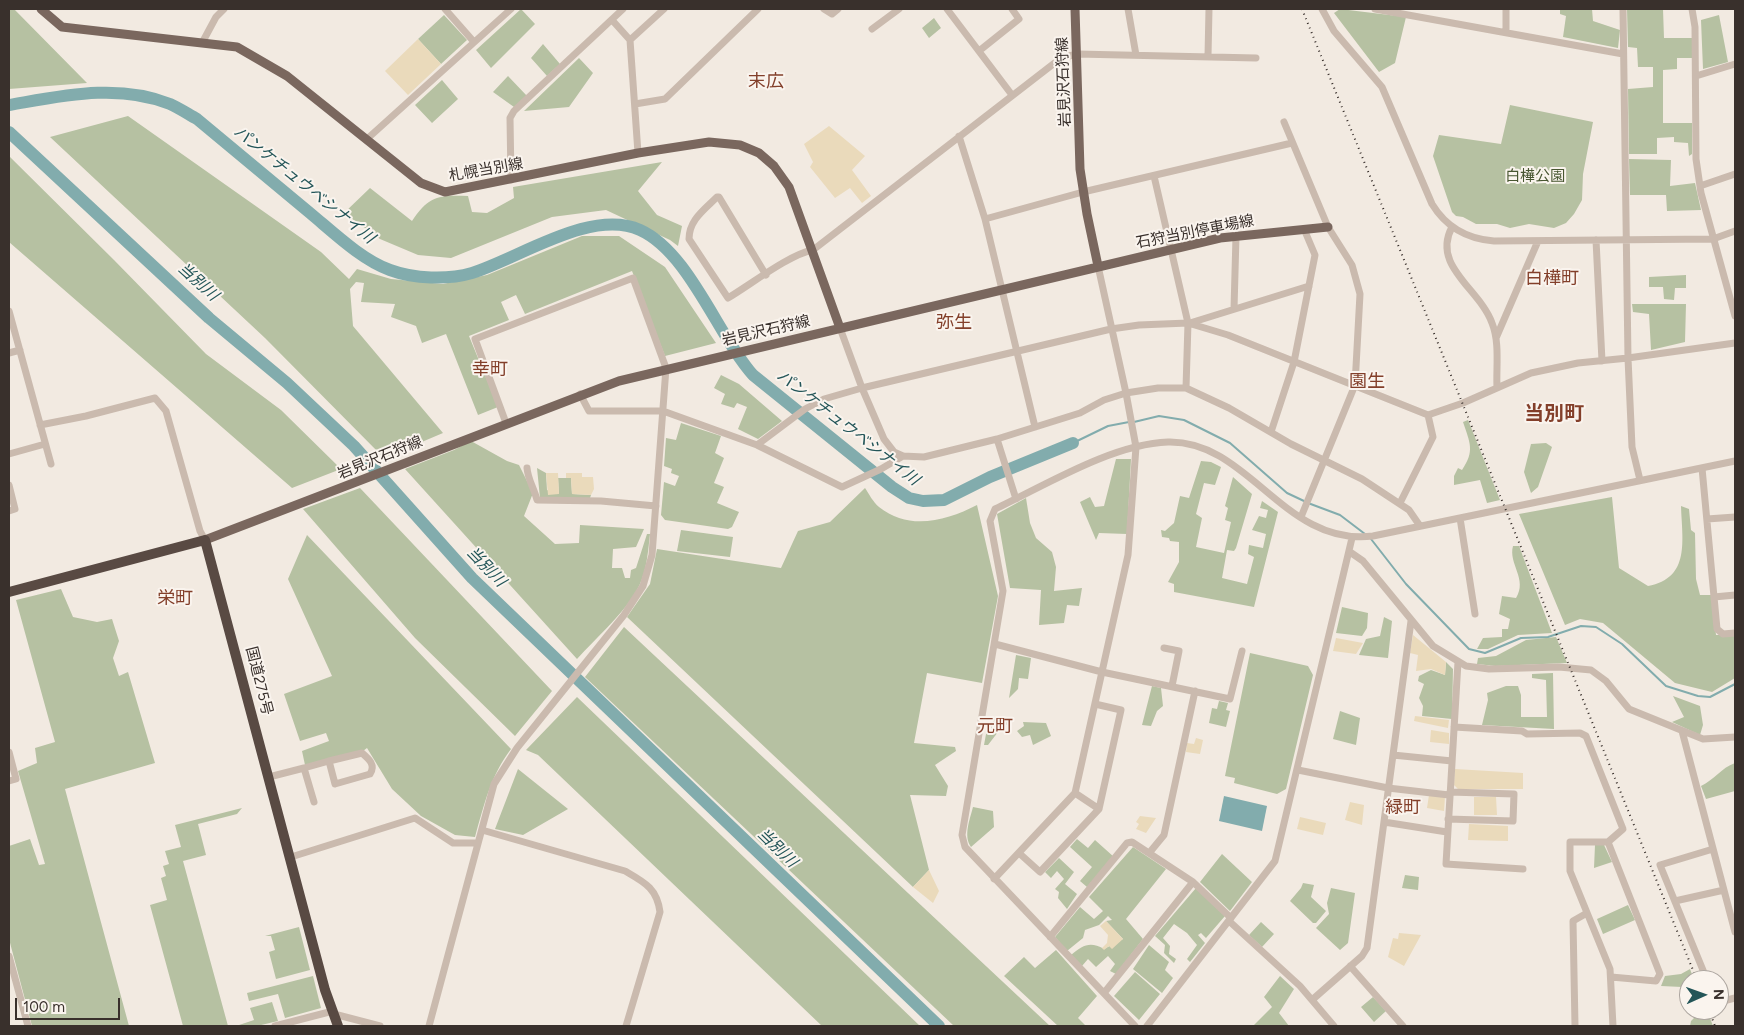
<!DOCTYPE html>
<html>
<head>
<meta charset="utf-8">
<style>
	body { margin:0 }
	#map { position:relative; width:1744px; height:1035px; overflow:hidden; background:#f2eae1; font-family:Figtree,sans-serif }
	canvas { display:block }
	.frame { position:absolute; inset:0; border:10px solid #39302c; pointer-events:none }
	.north { position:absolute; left:1679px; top:970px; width:50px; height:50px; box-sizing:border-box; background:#faf4ee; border:1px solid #ada6a0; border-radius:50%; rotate:88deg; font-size:14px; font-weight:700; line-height:20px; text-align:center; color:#39302c }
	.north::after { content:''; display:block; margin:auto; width:18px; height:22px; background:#235558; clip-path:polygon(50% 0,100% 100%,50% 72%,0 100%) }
	.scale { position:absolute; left:15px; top:998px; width:105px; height:22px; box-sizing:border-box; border:2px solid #39302c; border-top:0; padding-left:6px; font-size:15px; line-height:18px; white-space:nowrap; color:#39302c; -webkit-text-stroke:4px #faf4ee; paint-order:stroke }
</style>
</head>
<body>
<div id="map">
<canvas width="1744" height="1035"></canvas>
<div class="frame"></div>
<div class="north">N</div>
<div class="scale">100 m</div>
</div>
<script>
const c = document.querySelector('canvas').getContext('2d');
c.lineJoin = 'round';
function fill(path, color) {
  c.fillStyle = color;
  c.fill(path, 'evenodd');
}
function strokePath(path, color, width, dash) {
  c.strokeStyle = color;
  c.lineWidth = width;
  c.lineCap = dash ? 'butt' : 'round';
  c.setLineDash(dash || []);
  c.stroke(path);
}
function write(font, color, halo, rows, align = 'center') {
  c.font = font + ' Figtree,"Noto Sans JP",sans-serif';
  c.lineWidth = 4;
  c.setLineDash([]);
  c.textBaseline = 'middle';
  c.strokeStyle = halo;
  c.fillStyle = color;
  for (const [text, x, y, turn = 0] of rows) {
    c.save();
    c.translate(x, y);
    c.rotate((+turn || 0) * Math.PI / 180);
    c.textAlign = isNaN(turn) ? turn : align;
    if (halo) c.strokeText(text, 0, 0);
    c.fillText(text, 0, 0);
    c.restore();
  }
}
const green = new Path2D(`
	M9 9H14L87 83 9 89Z
	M521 9 535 24 491 68 476 50Z
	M1340 9 1406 17 1395 63 1379 72 1334 13Z
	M1560 9H1592L1593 21 1620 30 1618 48 1563 37 1566 16 1560 14Z
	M1627 9H1663L1664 38H1692L1693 58H1677V69L1663 70V123H1692V154L1689 156 1688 143 1674 142V137L1657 138V154H1629L1628 89 1653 87V67H1638L1637 48 1628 47Z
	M444 15 467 40 441 64 418 39Z
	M1719 15 1728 62 1703 69 1701 20Z
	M934 18 941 28 929 38 922 28Z
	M543 44 560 64 547 76 531 58Z
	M579 58 593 73 569 107 524 111Z
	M508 76 527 96 514 107 493 92Z
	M442 80 458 99 432 123 415 105Z
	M1510 105 1593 122 1583 174 1582 200 1574 214 1566 223 1554 228 1529 224 1510 228 1497 224H1476L1463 217 1456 216 1452 212 1433 156 1439 135 1501 144Z
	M128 116 321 252 349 279 357 269 391 279 443 284 487 275 582 236H619L665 267 716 343 665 356 632 271 525 314 516 295 501 302 509 320 469 336 498 407 478 415 446 334 422 343 416 326 391 317 395 304 361 302 364 283 356 282 350 289 353 326 443 433 384 458 265 338 50 137Z
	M9 156 114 260 206 354 281 410 341 469 292 488 9 242Z
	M1629 159 1671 160 1670 186 1695 183 1701 210 1667 211 1666 195H1630Z
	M662 162 638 191 657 215 682 226 678 246 670 240 606 210 552 217 451 258 418 255 380 239 344 213 370 188 412 221C429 195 440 195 468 196L472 212 487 213 514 198 513 187Z
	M1686 275V288H1675L1674 300 1664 299 1663 287H1649V277Z
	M1632 304H1686L1685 342 1651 350 1649 314 1633 312Z
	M721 375 739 384 782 421 758 439 738 429 747 407 737 403 734 408 721 404 725 394 714 388Z
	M1468 420 1500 500 1487 503 1480 480 1454 485V476L1458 468 1462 470C1475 451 1470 443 1463 422Z
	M681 423 721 436 715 453 724 458 714 483 724 487 717 503 739 512 732 527 728 529 665 520 661 515 664 482 675 486 679 476 671 473 672 469 664 466 666 438 676 440Z
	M471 441 507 461 519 465 533 493 524 516 555 544 579 543 580 525 644 529 636 547 613 549 612 568H622L625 578H630L631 570 636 568 647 534H650C648 551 647 569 640 584 630 608 595 639 577 659L405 469 454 450Z
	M1546 443 1552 447 1538 487 1531 493 1524 472 1531 444Z
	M1116 459H1131L1127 534 1099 533 1096 540 1080 502 1090 497 1095 507 1104 506Z
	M1201 461 1211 462 1221 467 1215 485 1204 483 1196 514 1202 518 1196 547 1224 553 1231 522 1225 520 1228 508 1225 506 1233 477 1252 494 1236 548 1234 551 1227 550 1222 578 1247 584 1254 557 1248 554 1249 545 1263 548 1266 534 1252 530 1259 516 1266 518 1268 510 1260 508 1262 501 1278 512 1254 607 1174 592V584L1168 582 1179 562V542L1170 541 1169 538 1162 537 1161 530 1165 531 1174 523 1180 496 1189 498Z
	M537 468 546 473 547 490 559 494 558 478H571L572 494 591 495 590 498H540Z
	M360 488 552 691 515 736 415 638 303 509Z
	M865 488C869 494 873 502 879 507 909 531 946 521 977 505L998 596 982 683 927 673 914 743 955 747 956 751 935 765 948 786 946 796 910 795 929 870 913 887 627 617 650 584 657 549 781 568 798 531 830 522Z
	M1612 497 1619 568 1648 586C1691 578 1682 540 1681 506L1689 509 1691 530 1695 533 1696 579 1700 595H1712L1716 635H1735V678L1712 692 1675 683 1603 623 1580 619 1565 625 1519 514Z
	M1026 498 1030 523 1036 538 1052 552 1056 567 1054 591 1082 588 1079 606 1067 605 1064 623 1039 625 1041 590 1010 588 997 514Z
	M681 530 733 537 730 557 677 551Z
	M307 535 511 749C491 775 484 805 475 837L455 835 421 816 392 789 367 748 363 751 305 765 302 751 329 741 326 733 300 741 284 694 332 676 288 579Z
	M1513 546H1519L1552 633 1518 635 1488 649H1477L1483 638 1502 637V629H1508L1510 619 1499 614 1502 596 1516 598C1528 579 1508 564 1513 546Z
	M61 589 73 617 97 622 112 619 119 641 113 658 119 676 128 672 155 763 65 789 129 1026H32L9 939V846L30 839 39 865 45 864 18 771 37 763 35 748 55 742 16 600Z
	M1342 607 1368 613 1367 628 1362 636 1336 633Z
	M1384 617 1392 621 1388 658 1359 655 1366 639 1380 636Z
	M624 627 1050 1026H954L585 677Z
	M1556 637 1567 663 1495 666 1477 664 1478 658 1496 656 1526 640Z
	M1250 653 1308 666 1313 675 1286 789 1277 794 1234 783 1235 778 1225 776Z
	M1016 655 1031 658 1028 679 1019 678 1018 689 1009 698Z
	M1446 662 1453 669 1452 719 1422 716 1423 706 1419 698 1424 684 1418 681 1419 676 1431 670 1445 675Z
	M1553 673 1554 729 1482 725 1488 700 1487 693 1506 686H1518L1521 695V717H1547L1546 680 1532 678V674Z
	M1152 686 1161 688 1163 706 1157 711 1151 726 1142 725Z
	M1673 696 1700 706 1703 725 1700 735 1672 722 1684 717Z
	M577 697 920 1026H822L538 755 526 750Z
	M1219 701 1228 703 1226 710 1230 711 1226 727 1209 723 1212 708 1217 709Z
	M1340 711 1360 718 1356 745 1333 739Z
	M989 718 1012 720 998 732 988 745H984Z
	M1023 722 1046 723 1051 736 1033 745 1030 735 1022 737 1017 731 1024 726Z
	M1735 763V791L1706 799 1701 786C1714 780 1721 768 1735 763Z
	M518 769 568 809 523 835 495 829Z
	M973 807 993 811 994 827 971 847C963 836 970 819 973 807Z
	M242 808 237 814 198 824 206 855 183 861 228 1026H183L150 905 167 900 161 878 166 876 163 866 169 864 165 851 181 847 175 825Z
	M1077 839 1088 848 1095 840 1114 857 1087 887 1080 881 1092 867 1070 847Z
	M1595 845H1604L1612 862 1594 868Z
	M1133 847 1166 869 1126 919 1143 939 1116 974 1110 971 1115 964 1108 956 1096 967 1088 959 1082 966 1071 955C1083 945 1090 941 1104 949L1123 939 1106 921 1112 920 1108 916 1099 925 1085 930 1083 938 1067 951 1055 937 1080 907 1094 919 1103 911 1089 897Z
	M1222 854 1252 882 1230 911 1200 882Z
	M1059 858 1074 872 1065 884 1077 894 1067 909 1058 898 1059 892 1055 889 1064 879 1057 871 1051 878 1045 872Z
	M1405 875 1419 877 1418 890 1402 888Z
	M1303 883 1314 885 1311 897 1326 911 1316 923H1313L1290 901 1301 888Z
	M1196 888 1225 916 1206 938 1201 933 1198 935 1205 943 1190 962 1187 959 1197 945 1187 933 1174 924 1163 938 1170 946 1169 954 1176 959 1174 963 1164 953 1165 945 1155 936Z
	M1331 888 1355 893 1348 943 1340 950 1316 928 1329 914 1327 903Z
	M1628 905 1635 920 1603 934 1597 919Z
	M1261 922 1274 934 1262 947 1249 935Z
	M299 927 310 970 276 979 269 952 275 950 271 936H265Z
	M1149 945 1169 962 1165 970 1173 978 1162 993 1133 969Z
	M1056 950 1097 996 1078 1018 1086 1026H1058L1004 976 1024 957 1035 968Z
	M1690 969 1694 980H1689V1004L1682 987 1661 986 1665 976 1681 974Z
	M1135 972 1160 994 1139 1020 1114 996Z
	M313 976 321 1008 285 1018 278 994 249 1001 247 993Z
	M1280 976 1294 989 1279 1013 1289 1026H1253L1272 1007 1264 997Z
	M1373 997 1386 1011 1374 1022 1361 1007Z
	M272 1002 278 1021 257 1026H236L254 1020 250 1008Z
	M1691 1010H1707L1713 1026H1690L1691 1021 1694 1018Z`);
const sand = new Path2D(`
	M418 39 441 64 408 95 385 71Z
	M829 126 865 156 852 170 871 196 862 203 850 188 835 198 810 167 813 162 804 144Z
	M546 473H558L559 494 548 495Z
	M566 473H582V477H593L594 489 591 495 572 494 571 478H566Z
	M1413 635 1446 662 1445 675 1431 669 1416 671 1418 655 1410 653Z
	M1336 638 1363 643 1356 654 1333 651Z
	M1415 716 1449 720 1448 728 1414 721Z
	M1431 730 1449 733V744L1430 742Z
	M1196 738 1203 740 1200 754 1186 752 1187 743 1194 744Z
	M1455 769 1523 773V789H1458L1454 785Z
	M1429 795 1445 797 1444 811 1427 808Z
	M1474 797H1496L1497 815H1474Z
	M1350 802 1364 805 1362 825 1345 820Z
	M1140 816 1156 818 1146 833 1136 829 1139 824 1136 822Z
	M1300 817 1326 823 1323 835 1297 829Z
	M1469 824 1508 826V841L1468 840Z
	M929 870 939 891 933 903 913 887Z
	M1106 921 1123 939 1112 949 1109 946 1104 950 1102 948 1107 943 1108 935 1100 926Z
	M1399 933 1421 935 1404 966 1388 957 1393 938 1398 939Z`);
const water = new Path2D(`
	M1224 796 1267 806 1262 831 1219 821Z`);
const stream = new Path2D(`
	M1134 422 1159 416 1184 420 1230 443 1287 493 1304 501
	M1073 443 1108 426 1129 422
	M1308 503 1340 515 1365 534
	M1371 539 1406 584 1469 649 1485 653 1521 638 1548 637 1581 626 1596 627 1622 644 1666 686 1698 696 1710 697 1735 684`);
const river = new Path2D(`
	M9 105C62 96 118 83 170 104 179 108 188 114 197 119 235 151 273 182 310 213 334 233 362 260 390 270 414 279 448 280 472 273 520 258 591 208 640 230 689 252 718 336 753 375L892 487 909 498 923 501 944 500 990 477 1073 443
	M9 132 209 318 287 383 354 446 472 578 939 1026`);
const minor = new Path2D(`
	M445 9 474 42
	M824 9 832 14 838 9
	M947 9 1012 95
	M1128 9 1136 55
	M1322 9 1334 31 1382 87 1432 204C1446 227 1467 239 1494 241L1713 239 1735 231
	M1375 9 1623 54
	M1623 9 1628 358 1632 447 1640 480
	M1692 9 1695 27 1696 159 1701 193 1735 316
	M612 20 630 40 638 153
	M872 29 899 9
	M1506 32V9
	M630 40 664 9
	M202 43 216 17 224 9
	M979 51 1019 19 1012 9
	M1208 56 1209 9
	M1696 76 1735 64
	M635 104 665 99 758 9
	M1284 122 1328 227 1352 265 1360 294 1355 385 1301 517
	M959 136 985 219 1035 427
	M367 139 511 9
	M1154 176 1188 323 1186 388
	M511 180 510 118 514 111 623 9
	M1700 186 1735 174
	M985 219 1083 192 1292 143
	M1452 227C1431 266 1480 289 1492 323 1500 343 1496 367 1497 388
	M1596 240 1602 361
	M766 275 719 197H717C704 210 689 220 689 239L728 298C750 285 790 254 813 250L1061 58 1077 54 1256 58
	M1234 309 1236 236
	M9 311 51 464
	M1190 323 1309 286
	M840 328 862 388 884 439 894 452 903 456 924 457 997 439 1080 413 1104 400 1126 393 1158 388H1186L1229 408 1291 444 1362 479 1409 510 1420 526
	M1496 338 1538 241
	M9 353 20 350
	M580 394 589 411H663L757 445 842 487 881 469 903 456
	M40 425 86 416 155 398 166 411 200 531 205 540
	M1271 432 1294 362 1315 255 1304 229
	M997 439 1016 499
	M757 445 805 409 824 399 862 388 1111 329 1139 325 1188 323 1228 335 1428 415 1463 403 1531 373 1578 363 1628 358 1735 343
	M9 454 45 444
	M527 468C528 480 534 488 537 500L601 501 656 506
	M1702 468 1717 629 1723 634 1735 633
	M9 485 15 509 9 511
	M1400 503 1433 437 1428 415
	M1460 518 1475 614
	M1707 519 1735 517
	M1350 552 1363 561 1433 646 1466 666 1489 669 1559 667 1591 670 1606 681 1629 709 1703 739 1735 737
	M1714 597 1735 595
	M995 644 1102 672 1230 699 1242 651
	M1164 648 1179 651 1172 686
	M1458 662 1446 864 1523 869
	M1454 727 1522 731 1527 734 1580 733 1586 736 1623 829 1608 842H1570V871L1610 969 1613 1026
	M1682 731 1735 932
	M9 752 16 779 9 781
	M1393 755 1452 761
	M304 768 329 761 335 784 370 774C376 765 369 759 362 753L329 761
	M1298 770 1388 788 1449 795
	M269 777 304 768 314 802
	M1075 793 1099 809
	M1448 819 1513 821 1514 794 1450 792
	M1384 822 1447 832
	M482 830 625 871C644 882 657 888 660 912L626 1026
	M1608 842 1660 974 1656 981 1611 977
	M1150 852 1164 835 1195 691
	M1019 853 1040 872 1099 809 1121 710 1095 704
	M291 857 415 818 453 843H478
	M994 879 1075 793 1128 555 1136 447 1126 393 1098 266
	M1675 901 1724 890
	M1229 921 1300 986 1334 1026
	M1050 937 1127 843 1132 842 1193 882 1231 918
	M9 956 28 1026
	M1350 966 1403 1026
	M1707 980 1660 865 1713 849
	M1104 993 1193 882
	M1312 1000 1362 956 1367 948 1411 621
	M1719 1002 1735 998
	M334 1014 380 1026
	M275 1026 333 1011
	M429 1026 494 784 517 748 624 615 643 586 652 555 666 368 633 278 475 339 506 423
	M1135 1026 965 847 962 835 1003 591 990 521 995 509C1046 485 1112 444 1168 442 1249 440 1284 547 1373 536L1735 461
	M1147 1026 1275 861 1352 538
	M1575 1026 1573 921 1587 913`);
const major = new Path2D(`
	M41 9 62 27 237 47 287 76 421 183 445 192 638 153 709 142 740 145 759 153 774 166 789 187 840 328
	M1075 9 1080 169 1087 214 1098 266
	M205 540 619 381 1220 238 1328 227`);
const highway = new Path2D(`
	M9 592 205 540 325 990 338 1026`);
const rail = new Path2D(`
	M1302 9 1697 980
	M1709 1010 1715 1026`);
const streetNames = [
	["岩見沢石狩線",1064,82,-92],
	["札幌当別線",486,170,-10],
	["石狩当別停車場線",1195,232,-11],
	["岩見沢石狩線",766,331,-13],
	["岩見沢石狩線",380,458,-22],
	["国道275号",259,681,76]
];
const parkNames = [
	["白樺公園",1535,177]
];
const waterNames = [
	["パンケチュウベシナイ川",304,185,39],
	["当別川",198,282,42],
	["パンケチュウベシナイ川",848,428,38],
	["当別川",486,567,46],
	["当別川",777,848,44]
];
const quarterNames = [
	["末広",766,82],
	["白樺町",1552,279],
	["弥生",954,323],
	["幸町",490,370],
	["園生",1367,382],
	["栄町",175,599],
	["元町",995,727],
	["緑町",1403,808]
];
const districtNames = [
	["当別町",1554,414]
];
fill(green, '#b6c1a2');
fill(sand, '#eadabb');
fill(water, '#82acad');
strokePath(stream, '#82acad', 2);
strokePath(river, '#82acad', 12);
strokePath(minor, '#cabaae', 7);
strokePath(major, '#7a675e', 9);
strokePath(highway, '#594a43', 10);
strokePath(rail, '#39302c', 2, [1, 4]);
write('15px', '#39302c', '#faf4ee', streetNames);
write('15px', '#485631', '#faf4ee', parkNames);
write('italic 16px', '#235558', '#faf4ee', waterNames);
write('18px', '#833f2a', '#faf4ee', quarterNames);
write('bold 20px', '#833f2a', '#faf4ee', districtNames);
</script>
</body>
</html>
